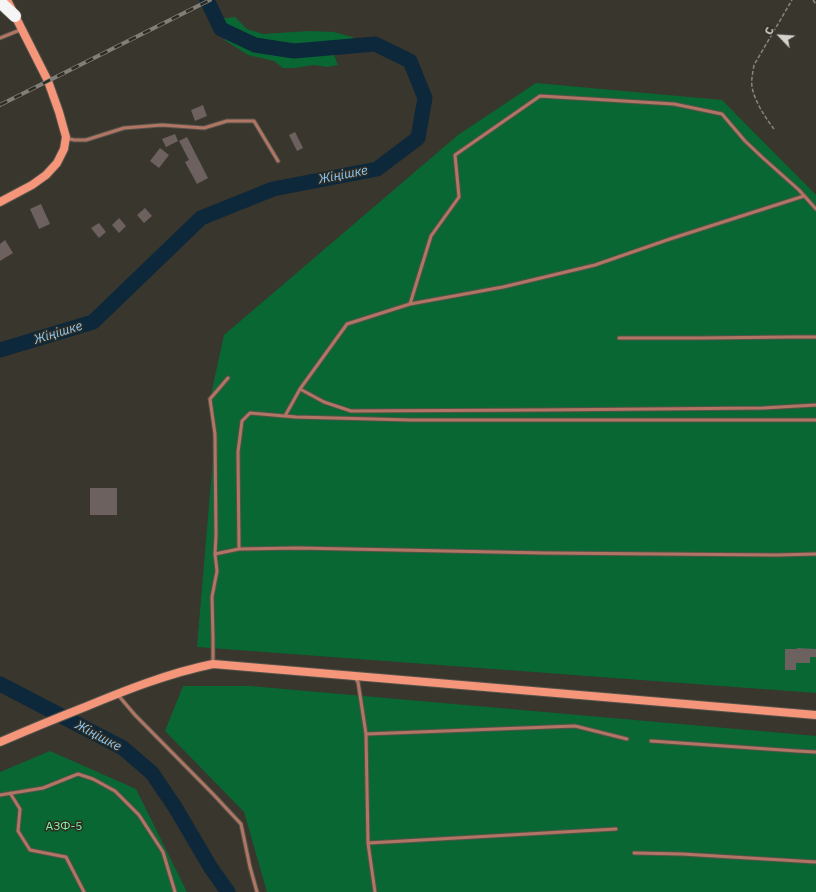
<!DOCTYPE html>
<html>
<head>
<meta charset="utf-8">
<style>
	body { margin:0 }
	#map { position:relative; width:816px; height:892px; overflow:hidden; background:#38362d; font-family:"IBM Plex Sans",sans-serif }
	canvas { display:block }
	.north { position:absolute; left:760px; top:16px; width:40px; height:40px; -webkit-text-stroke:3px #2e2c23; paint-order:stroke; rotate:295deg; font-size:11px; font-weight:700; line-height:16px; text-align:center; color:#d4d2cd }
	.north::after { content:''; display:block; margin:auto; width:14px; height:18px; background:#d4d2cd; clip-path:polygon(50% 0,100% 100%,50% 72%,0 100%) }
</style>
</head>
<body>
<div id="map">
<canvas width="816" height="892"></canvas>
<div class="north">С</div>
</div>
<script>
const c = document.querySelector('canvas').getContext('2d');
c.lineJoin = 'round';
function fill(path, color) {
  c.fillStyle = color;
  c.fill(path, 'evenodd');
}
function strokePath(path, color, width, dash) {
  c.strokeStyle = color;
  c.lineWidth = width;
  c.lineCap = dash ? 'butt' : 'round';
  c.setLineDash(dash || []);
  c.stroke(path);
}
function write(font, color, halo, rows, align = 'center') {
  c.font = font + ' "IBM Plex Sans",sans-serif';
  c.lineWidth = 3;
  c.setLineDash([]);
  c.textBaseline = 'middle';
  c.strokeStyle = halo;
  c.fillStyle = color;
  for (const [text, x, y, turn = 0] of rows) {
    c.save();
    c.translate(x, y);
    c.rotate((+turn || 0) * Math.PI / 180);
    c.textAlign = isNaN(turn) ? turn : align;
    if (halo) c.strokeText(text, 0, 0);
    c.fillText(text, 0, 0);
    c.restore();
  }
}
const green = new Path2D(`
	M235 17 247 29 263 34 309 31 334 32 352 37 356 39V49L334 55 338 65 327 67 314 65 295 68H283L274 61 248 55 226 41 221 36 216 28 219 19Z
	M536 83 722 100 816 195V693L197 647 215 434 210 399 224 335 458 135Z
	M183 686H250L816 736V892H267L244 812 165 731Z
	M50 751 136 789 187 892H0V772Z`);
const river = new Path2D(`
	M0 350 93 322 201 218 273 189 377 169 418 138 425 98 410 61 375 44 294 51 255 45 221 29 207 0
	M0 684 123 748 152 773 175 807 211 868 228 892`);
const building = new Path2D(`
	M203 105 207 116 195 121 191 110Z
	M295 132 303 148 297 151 289 135Z
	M175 134 178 141 166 147 162 139Z
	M187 137 208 178 197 184 185 162 189 160 179 141Z
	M160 148 169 155 159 168 150 161Z
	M41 204 50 224 39 229 30 209Z
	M145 208 152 216 144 223 137 215Z
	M119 218 126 226 119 233 112 225Z
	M99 223 106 232 99 238 91 228Z
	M5 240 13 253 0 261V244Z
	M90 488H117V515H90Z
	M797 648 816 649V657H810V663H796V670H785V649H797Z`);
const path = new Path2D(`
	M813 0 816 4
	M774 129C765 117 755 102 752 87 751 79 753 72 754 65L792 0`);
const lane = new Path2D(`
	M0 38 20 30
	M66 138 74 140H86L124 128 162 125 204 128 227 121H254L278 161
	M804 196 670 239 595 265 503 287 410 304 347 324 300 389 324 402 351 411 541 410 763 408 816 405
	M410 304 431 236 459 197 455 155 540 96 674 104 722 114 745 141 763 158 799 190 816 209
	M619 338H700L791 337H816
	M285 416 300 389
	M239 549 298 548 545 553 777 555 816 554
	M215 554 239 549 238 452 242 421 250 413 296 417 411 420H816
	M213 663V637L212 597 217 571 215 554 216 536 215 434 210 399 228 378
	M355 678 358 682 366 734 368 843 375 892
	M118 695 135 715 213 794 241 824 250 867 257 892
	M366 734 575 726 627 739
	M651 741 797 751 816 752
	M10 793 20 809 18 831 30 850 66 857 84 892
	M0 795 43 788 78 774 93 779 115 791 139 815 163 852 175 892
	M368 843 616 829
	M634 853 682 854 816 862`);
const secondary = new Path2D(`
	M0 202 32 185 46 175 57 163 64 149 66 137 59 112 48 81 7 0
	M0 742C28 730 57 718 85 707 126 690 169 673 213 664L816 715`);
const highway = new Path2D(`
	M0 2 15 16`);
const rail = new Path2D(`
	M0 105 210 0`);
const parkNames = [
	["АЗФ-5",64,827]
];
const waterNames = [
	["Жіңішке",343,175,-11],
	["Жіңішке",58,333,-17],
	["Жіңішке",98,736,28]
];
fill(green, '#096733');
strokePath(river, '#0d283a', 15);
fill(building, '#6d6160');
strokePath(lane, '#54524a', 5);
strokePath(secondary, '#54524a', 10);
strokePath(highway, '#54524a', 14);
strokePath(path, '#88867f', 1.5, [4, 2]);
strokePath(lane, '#b07563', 3);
strokePath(secondary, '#f5967a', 8);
strokePath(highway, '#f5f5f5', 12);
strokePath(rail, '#817f78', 4);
strokePath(rail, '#2e2c23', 2.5, [8]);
write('12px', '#81efa1', '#2e2c23', parkNames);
write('italic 13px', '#8cc9f6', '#2e2c23', waterNames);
</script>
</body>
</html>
